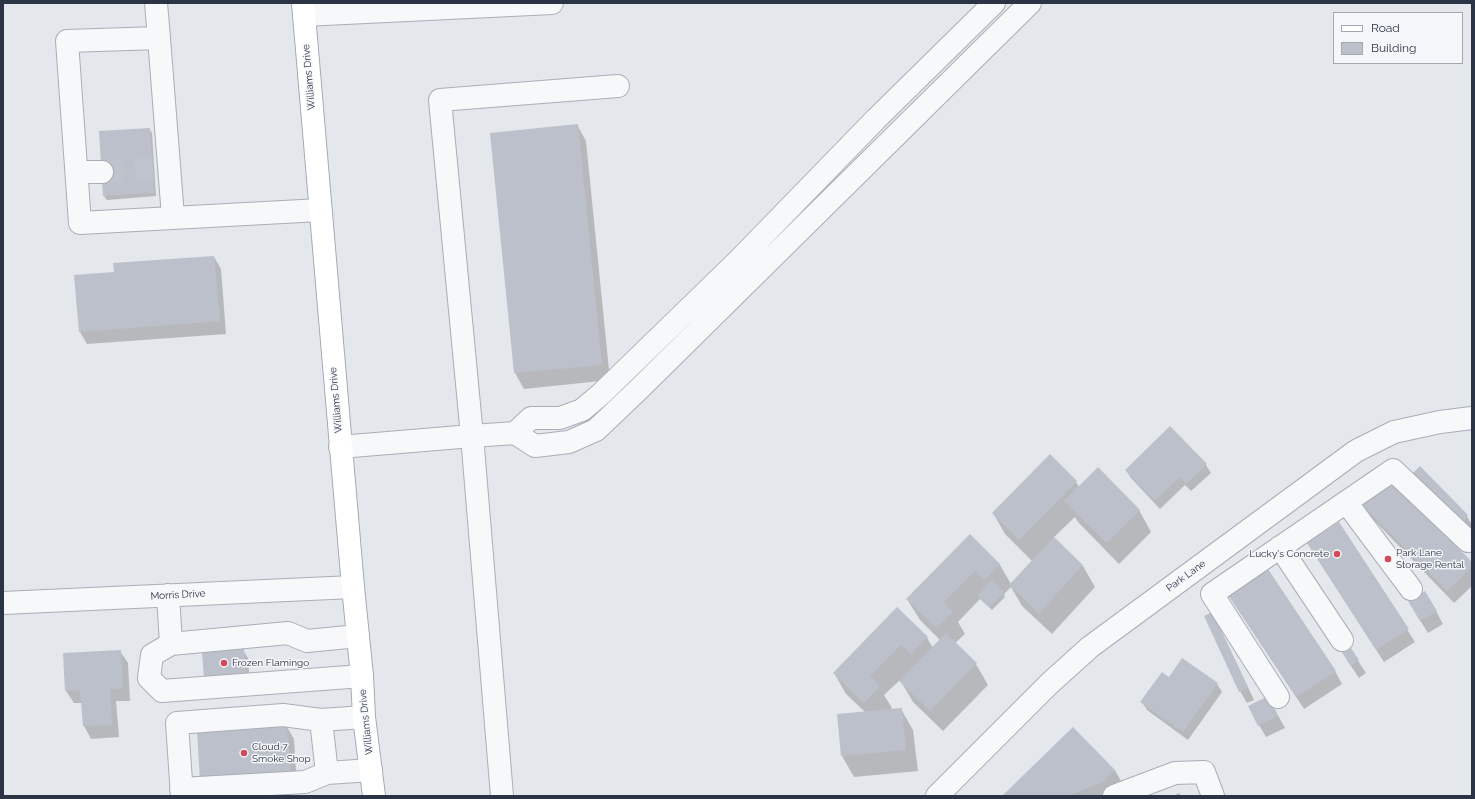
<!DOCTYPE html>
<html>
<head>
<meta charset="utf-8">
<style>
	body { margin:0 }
	#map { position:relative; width:1475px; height:799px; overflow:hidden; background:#e4e7ec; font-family:Raleway,sans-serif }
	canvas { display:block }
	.frame { position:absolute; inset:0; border:4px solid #2b3445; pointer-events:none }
	.legend { position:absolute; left:1333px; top:12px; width:130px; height:52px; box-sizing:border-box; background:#f4f6f9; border:1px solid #a4a8b1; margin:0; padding:5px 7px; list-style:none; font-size:12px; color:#2b3445 }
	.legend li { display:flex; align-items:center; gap:8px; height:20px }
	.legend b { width:20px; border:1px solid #a4a8b1 }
</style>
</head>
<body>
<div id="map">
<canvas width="1475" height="799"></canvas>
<div class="frame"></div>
<ul class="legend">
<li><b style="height:5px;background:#fff"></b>Road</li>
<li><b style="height:11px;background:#bbc0ca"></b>Building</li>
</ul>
</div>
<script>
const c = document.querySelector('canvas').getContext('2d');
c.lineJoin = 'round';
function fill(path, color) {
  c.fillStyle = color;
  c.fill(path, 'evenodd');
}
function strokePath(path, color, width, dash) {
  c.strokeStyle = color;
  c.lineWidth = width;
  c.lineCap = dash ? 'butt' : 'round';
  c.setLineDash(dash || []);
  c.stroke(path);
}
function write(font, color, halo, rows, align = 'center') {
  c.font = font + ' Raleway,sans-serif';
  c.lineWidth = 3;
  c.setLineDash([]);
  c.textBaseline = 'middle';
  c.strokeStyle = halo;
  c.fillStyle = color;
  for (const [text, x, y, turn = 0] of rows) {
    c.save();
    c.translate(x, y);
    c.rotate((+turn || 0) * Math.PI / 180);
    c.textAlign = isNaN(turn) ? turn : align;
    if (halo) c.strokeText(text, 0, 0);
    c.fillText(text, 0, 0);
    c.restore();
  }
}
const shadow = new Path2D(`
	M577 125 586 141 610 380 524 389 515 373 491 134Z
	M149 129 152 133 156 196 107 200 104 196Z
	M214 257 221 269 226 334 87 344 80 332 115 273Z
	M1050 456 1076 482 1079 487 1139 510 1151 532 1119 564 1078 522 1075 517 1053 538 1083 566 1095 587 1052 634 1022 606 1011 587 1004 594 1005 597 992 610 980 599 958 622 965 634 955 643 976 664 988 685 943 731 913 702 900 680 884 695 892 708 890 710 901 709 913 730 918 771 854 777 842 756 865 712 846 694 834 673 897 609 927 638 933 648 941 641 920 620 907 599 970 535 1000 565 1011 584 1032 561 1005 534 993 513Z
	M1206 465 1211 473 1191 491 1185 485 1160 509 1131 478 1126 470Z
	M1420 467 1467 516 1472 525V531L1421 486 1414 473Z
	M1364 505 1472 564V586L1454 603 1371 517Z
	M1339 524 1415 642 1384 662 1308 544Z
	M1229 595 1335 671 1342 684 1304 709Z
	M1436 611 1443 624 1428 633 1416 614Z
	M1212 613 1219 626 1254 700 1247 703 1240 691Z
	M1347 644 1366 673 1359 678 1347 660Z
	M243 650 248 658 250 684 203 652Z
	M120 651 128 663 130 701H116L119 737 91 739 84 726 82 703H74L66 691Z
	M1169 678 1217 684 1222 692 1188 740 1147 710 1142 702Z
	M1268 697 1285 728 1266 737 1259 725Z
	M287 727 294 739 297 787 208 793Z
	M1115 770 1122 783 1105 796H1003Z
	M1179 793 1181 796H1173Z`);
const building = new Path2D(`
	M578 124 602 365 514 373 490 133Z
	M150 128 154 193 103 196 99 131Z
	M214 256 220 321 79 332 74 275 114 272 113 263Z
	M1170 426 1207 464 1186 484 1180 477 1155 501 1125 470Z
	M1050 454 1077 481 1019 540 992 513Z
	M1420 466 1468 515 1461 523 1413 473Z
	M1098 467 1140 510 1107 543 1064 501Z
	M1390 478 1472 562V567L1447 591 1362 505Z
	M1339 522 1409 629 1376 650 1307 543Z
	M970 534 1000 564 985 580 975 571 944 602 953 612 937 628 906 599Z
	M1054 537 1083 565 1039 613 1009 585Z
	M1268 569 1336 671 1296 697 1228 595Z
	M992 580 1004 593 989 607 977 595Z
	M1425 591 1437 611 1420 621 1408 601Z
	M897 607 928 637 911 654 901 645 870 676 880 686 864 703 833 673Z
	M1212 612 1248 687 1239 692 1204 616Z
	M946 633 977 663 930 711 899 681Z
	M1347 642 1359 660 1351 666 1339 648Z
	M244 649 246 676 204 679 202 651Z
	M121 650 123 688 110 689 112 725 83 726 80 690 65 691 63 653Z
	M1182 658 1218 683 1183 732 1140 702 1162 672 1169 677Z
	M1268 696 1278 716 1258 726 1248 706Z
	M902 708 906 750 841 756 837 714Z
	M287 726 291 775 200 781 197 731Z
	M1073 727 1115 770 1103 782 1067 796H1002Z`);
const minorTunnel = new Path2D(`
	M102 172 153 169`);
const minor = new Path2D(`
	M156 3 159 38
	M304 15 552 3
	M77 172H102
	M173 217 159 38 67 41 80 223 320 210
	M515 433 531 418H560L582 410 601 394 738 261 876 119 994 3
	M340 447 472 436 440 100 618 86
	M1346 502 1411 589
	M1280 547 1342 640
	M168 595 171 644 152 655 149 678 162 691 362 676
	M3 603 353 587
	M171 644 288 633 307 641 358 636
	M1278 697 1212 594 1393 470 1468 541 1472 540
	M321 720 327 773
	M181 789 305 782 327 773 371 770
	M182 796 177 723 283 715 321 720 364 717
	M502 796 472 436 515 433 535 446 569 442 596 430 638 390 1030 3
	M937 796 1050 683 1090 647 1356 451 1394 432 1440 422 1472 418
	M1114 796 1175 773 1204 772 1213 796`);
const major = new Path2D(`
	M303 3 353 587 362 676 364 717 374 796`);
const markers = [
	[1337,554,4,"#d1495b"],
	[1388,559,4,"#d1495b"],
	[224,663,4,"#d1495b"],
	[244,753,4,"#d1495b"]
];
const streetNames = [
	["Williams Drive",309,77,-95],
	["Williams Drive",336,400,-95],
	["Park Lane",1186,576,-36],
	["Morris Drive",178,595,-3],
	["Williams Drive",366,722,-96]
];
const poiNames = [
	["Park Lane",1396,553],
	["Storage Rental",1396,565],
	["Lucky's Concrete",1329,554,"right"],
	["Frozen Flamingo",232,663],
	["Cloud 7",252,747],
	["Smoke Shop",252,759]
];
fill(shadow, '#0003');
fill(building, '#bbc0ca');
strokePath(minorTunnel, '#bfc3cb', 22, [22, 11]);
strokePath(minor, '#a9aeb7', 24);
strokePath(major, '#a3abb8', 24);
strokePath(minor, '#f7f8fa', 22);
strokePath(major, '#fff', 22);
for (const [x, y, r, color] of markers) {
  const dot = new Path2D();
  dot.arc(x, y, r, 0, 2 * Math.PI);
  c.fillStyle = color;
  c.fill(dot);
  strokePath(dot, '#f4f6f9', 1.5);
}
write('10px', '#2b3445', '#f4f6f9', streetNames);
write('10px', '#2b3445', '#f4f6f9', poiNames, 'left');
</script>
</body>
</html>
